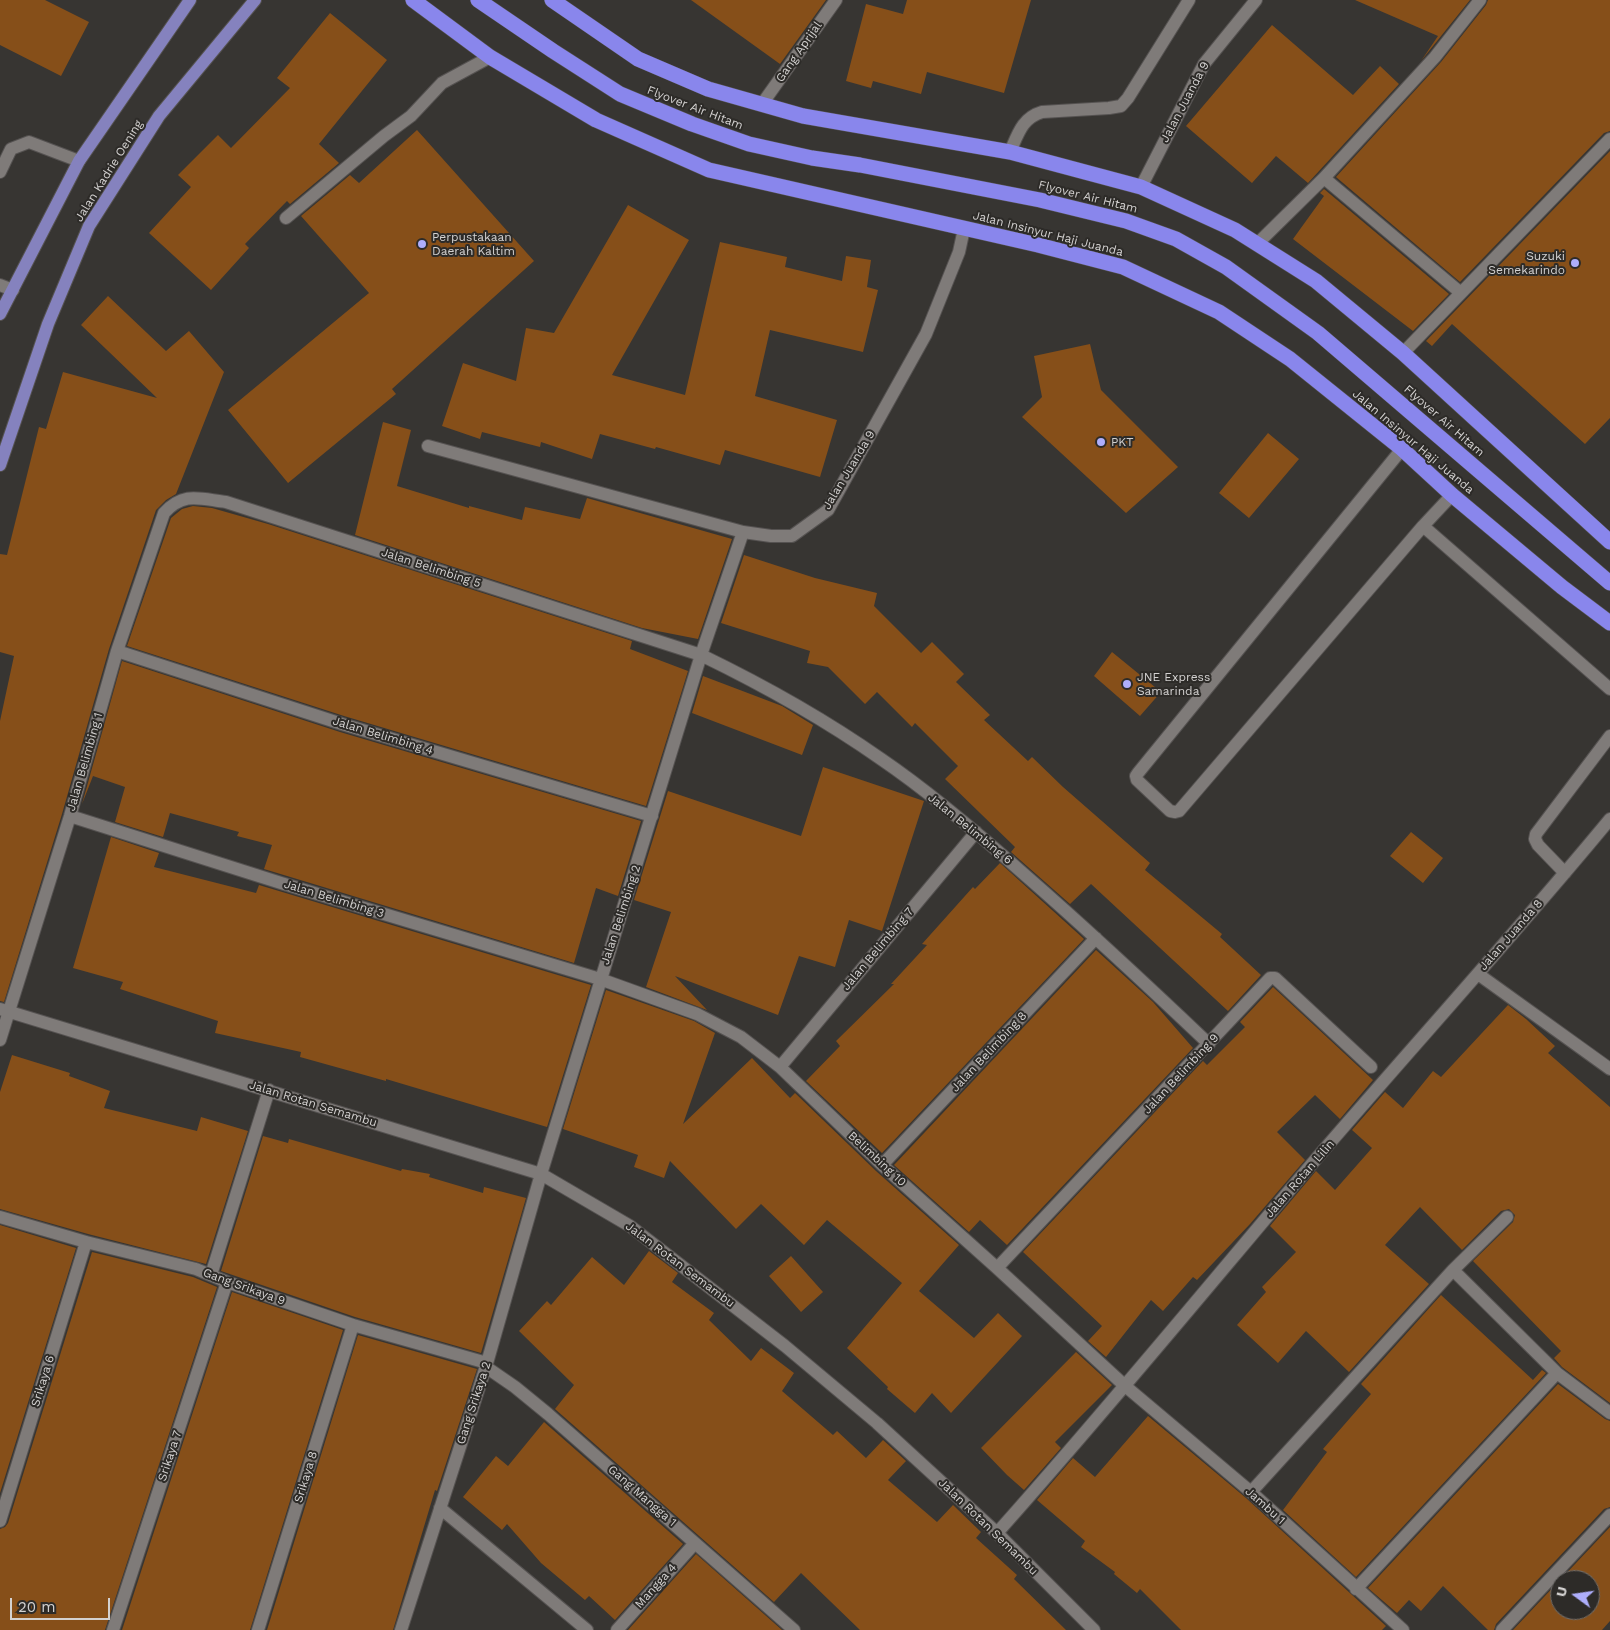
<!DOCTYPE html>
<html>
<head>
<meta charset="utf-8">
<style>
	body { margin:0 }
	#map { position:relative; width:1610px; height:1630px; overflow:hidden; background:#373532; font-family:"Work Sans",sans-serif }
	canvas { display:block }
	.north { position:absolute; left:1550px; top:1570px; width:50px; height:50px; box-sizing:border-box; background:#2d2b28; border:1px solid #6f6d6b; border-radius:50%; rotate:284deg; font-size:14px; font-weight:700; line-height:20px; text-align:center; color:#d3d1d0 }
	.north::after { content:''; display:block; margin:auto; width:18px; height:22px; background:#aeaefb; clip-path:polygon(50% 0,100% 100%,50% 72%,0 100%) }
	.scale { position:absolute; left:10px; top:1598px; width:100px; height:22px; box-sizing:border-box; border:2px solid #d3d1d0; border-top:0; padding-left:6px; font-size:15px; line-height:18px; white-space:nowrap; color:#d3d1d0; -webkit-text-stroke:4px #2d2b28; paint-order:stroke }
</style>
</head>
<body>
<div id="map">
<canvas width="1610" height="1630"></canvas>
<div class="north">U</div>
<div class="scale">20 m</div>
</div>
<script>
const c = document.querySelector('canvas').getContext('2d');
c.lineJoin = 'round';
function fill(path, color) {
  c.fillStyle = color;
  c.fill(path, 'evenodd');
}
function strokePath(path, color, width, dash) {
  c.strokeStyle = color;
  c.lineWidth = width;
  c.lineCap = dash ? 'butt' : 'round';
  c.setLineDash(dash || []);
  c.stroke(path);
}
function write(font, color, halo, rows, align = 'center') {
  c.font = font + ' "Work Sans",sans-serif';
  c.lineWidth = 4;
  c.setLineDash([]);
  c.textBaseline = 'middle';
  c.strokeStyle = halo;
  c.fillStyle = color;
  for (const [text, x, y, turn = 0] of rows) {
    c.save();
    c.translate(x, y);
    c.rotate((+turn || 0) * Math.PI / 180);
    c.textAlign = isNaN(turn) ? turn : align;
    if (halo) c.strokeText(text, 0, 0);
    c.fillText(text, 0, 0);
    c.restore();
  }
}
const building = new Path2D(`
	M0 0H45L89 22 61 76 0 45Z
	M691 0H826L780 64Z
	M907 0H1031L1004 93 927 72 921 94 873 81 871 88 846 81 866 4 903 14Z
	M1355 0H1470L1421 61 1438 36Z
	M1488 0H1610V131L1604 133 1460 282 1336 177 1441 62 1486 5Z
	M330 13 387 60 319 144 339 163 290 204 287 201 245 244 249 248 211 290 149 233 191 187 178 175 218 135 231 148 290 88 277 78Z
	M1272 25 1353 95 1380 66 1399 84 1308 183 1276 156 1252 183 1186 126Z
	M417 130 534 261 392 389 396 394 288 483 228 410 369 293 301 216 350 175 359 183Z
	M1610 151V418L1585 444 1452 324 1432 346 1426 341Z
	M1324 189 1449 294 1413 331 1293 239 1324 196 1320 193Z
	M628 205 689 240 612 375 685 395 720 242 787 257 785 267 842 281 846 256 871 260 867 287 878 290 863 352 770 330 755 396 837 420 820 477 725 450 720 465 656 447 655 449 600 434 592 459 541 442 540 447 482 432 480 439 442 426 463 363 516 381 526 328 554 333Z
	M108 296 166 351 189 331 224 372 176 494 166 500 156 510 109 649 62 814 4 1002 0 1001V721L14 656 0 652V554L7 555 39 427 46 429 63 372 157 398 81 325Z
	M1090 344 1101 390 1178 467 1126 513 1022 417 1042 397 1034 356Z
	M383 422 411 430 397 486 469 508V506L522 520 525 507 580 519 587 498 732 539 698 639 642 628 355 535Z
	M1268 433 1299 459 1249 518 1219 493Z
	M193 506 212 508 268 524 632 641 630 649 688 671 646 806 344 716 127 646 171 518 182 509Z
	M744 555 815 578 877 593 874 606 921 653 932 642 964 674 956 682 990 715 984 720 1028 761 1032 757 1063 787 1150 863 1145 870 1222 934 1220 937 1261 975 1228 1011 1091 884 1070 904 1011 852 1015 847 945 779 958 766 915 723 912 727 877 692 865 704 828 667 807 663 810 651 721 623Z
	M1112 652 1161 692 1140 716 1094 676Z
	M122 661 340 732 641 821 618 896 596 888 574 963 264 869 272 845 237 836 239 832 170 813 163 837 115 822 125 787 93 776 82 804Z
	M703 676 782 706 813 725 802 755 692 713Z
	M823 767 924 801 882 931 849 920 835 967 799 956 778 1015 675 976 707 1010 646 987 671 912 634 900 668 791 801 836Z
	M1411 832 1443 858 1423 883 1390 856Z
	M111 837 159 853 154 867 256 893 259 885 591 985 547 1127 386 1079V1081L300 1057 301 1052 215 1033 218 1021 120 989 123 982 73 968Z
	M1000 863 1084 939 882 1153 806 1081 840 1046 836 1041 894 984H891L927 945 922 944 973 887 975 889Z
	M1096 950 1153 1002 1193 1048 1007 1245 980 1220 969 1232 894 1165Z
	M1273 987 1373 1080 1340 1119 1315 1095 1277 1132 1305 1160 1250 1224 1197 1280 1193 1277 1163 1311 1151 1300 1106 1357 1088 1341 1102 1326 1023 1252 1203 1061 1207 1065 1245 1027 1240 1022Z
	M606 990 694 1021 715 1033 683 1124 752 1058 790 1098 795 1093 876 1171 959 1245 919 1291 974 1338 998 1313 1022 1336 951 1413 932 1393 915 1413 887 1389 888 1387 847 1348 902 1283 827 1220 804 1245 761 1204 736 1229 670 1161 664 1178 634 1167 638 1155 563 1129Z
	M1508 1005 1526 1019 1555 1046 1548 1053 1610 1107V1403L1562 1367 1554 1358 1561 1351 1473 1261 1513 1222 1515 1215 1509 1209 1501 1211 1462 1250 1420 1207 1385 1245 1429 1284 1349 1372 1306 1331 1278 1363 1237 1325 1266 1292 1262 1287 1296 1252 1270 1226 1316 1171 1335 1190 1372 1148 1352 1130 1385 1092 1403 1108 1433 1071 1441 1077Z
	M12 1055 70 1073 69 1076 110 1091 104 1108 197 1131 201 1117 248 1131 206 1264 88 1234 0 1209V1092Z
	M263 1136 288 1143 289 1139 401 1171 402 1169 430 1174 429 1177 483 1193 484 1187 526 1198 481 1353 355 1317 221 1271Z
	M0 1225 76 1248 0 1493Z
	M649 1251 678 1273 672 1282 714 1313 709 1320 751 1361 761 1348 794 1373 782 1391 833 1435 837 1431 866 1458 883 1440 906 1461 888 1480 937 1522 953 1505 981 1532 976 1538 1017 1575 1014 1579 1066 1630H860L801 1573 774 1602 555 1409 574 1385 519 1331 547 1301 551 1305 592 1257 624 1285Z
	M92 1252 193 1277 217 1287 105 1630H0V1529L5 1527 8 1523Z
	M791 1256 823 1292 801 1312 769 1276Z
	M232 1292 343 1330 250 1630H122Z
	M1441 1295 1533 1380 1542 1370 1546 1373 1356 1577 1283 1510 1327 1452 1323 1449 1371 1394 1361 1384Z
	M358 1335 477 1369 437 1491 435 1490 393 1630H267Z
	M1076 1352 1112 1385 1055 1442 1061 1448 1024 1490 1007 1475 981 1448Z
	M1558 1384 1605 1419 1610 1421V1507L1604 1509 1496 1624 1494 1630H1488L1443 1586 1421 1611 1409 1600 1397 1613 1368 1588Z
	M1148 1416 1246 1498 1386 1626 1382 1630H1181L1140 1589 1137 1593 1114 1574 1115 1572 1081 1547 1085 1541 1037 1500 1073 1458 1095 1477Z
	M544 1422 683 1544 615 1620 589 1596 585 1600 541 1563 507 1524 502 1530 463 1497 496 1456 508 1466Z
	M1610 1527V1621L1602 1630H1513L1560 1580V1610H1590V1580H1560Z
	M696 1554 782 1630H628Z`);
const minor = new Path2D(`
	M762 104 836 0
	M1010 152C1018 134 1022 118 1042 112L1109 108 1121 106 1128 98 1189 0
	M0 172 11 149 29 142 79 161
	M1324 178 1461 293
	M1141 187 1204 64 1256 0
	M286 218 384 136 411 116 442 83 490 57
	M1257 244 1324 178 1435 57 1480 0
	M0 285 13 290
	M1403 353 1610 139
	M428 446 743 532
	M1402 449 1138 773 1136 776 1137 780 1170 811 1175 812 1179 811 1423 526 1452 495
	M1423 526 1610 689
	M117 651 342 724 652 816
	M70 816 281 883 600 979 697 1014 741 1037 780 1067 882 1165 997 1268 1124 1385 1251 1492 1403 1630
	M1565 873 1538 845 1535 839 1536 834 1610 736
	M1478 974 1610 1069
	M0 1009 541 1174 630 1226 785 1346 877 1423 997 1533 1094 1630
	M0 1040 70 816 117 651 164 513C184 491 200 499 226 502L701 655C763 685 824 719 881 759 931 793 980 835 1025 875 1088 930 1149 987 1209 1044
	M780 1067 976 832
	M882 1165 1096 938
	M0 1217 86 1242 196 1269 227 1282 353 1325 487 1363
	M997 1268 1270 978H1275L1371 1067
	M1453 1270 1557 1373 1610 1413
	M211 1275 269 1090
	M486 1367 515 1387 548 1414 794 1630
	M1251 1492 1453 1270 1507 1217
	M440 1508 587 1630
	M0 1521 86 1242
	M997 1533C1106 1411 1210 1284 1316 1159 1414 1045 1515 934 1610 819
	M1356 1589 1557 1373
	M113 1630 227 1282
	M258 1630 353 1325
	M401 1630 487 1363 541 1174 701 655 743 532 771 536H792L828 510 926 334 959 252 964 229
	M617 1630 695 1543
	M1502 1630 1610 1515`);
const major = new Path2D(`
	M0 314 79 161 190 0
	M0 465 48 324 89 226 159 116 255 0`);
const highway = new Path2D(`
	M413 0 490 57 596 120 709 170 1038 245 1123 267 1219 312 1290 359 1402 449 1452 495 1562 587 1610 623
	M478 0 553 51 620 94 692 124 749 144 812 158 860 165 1040 200 1126 221 1176 239 1226 267 1318 333 1610 583
	M552 0 638 59 708 89 803 116 1010 152 1141 187 1235 230 1316 281 1403 353 1610 542`);
const markers = [
	[422,244,5,"#aeaefb"],
	[1575,263,5,"#aeaefb"],
	[1101,442,5,"#aeaefb"],
	[1127,684,5,"#aeaefb"]
];
const streetNames = [
	["Gang Aprijal",799,52,-55],
	["Jalan Juanda 9",1185,102,-62],
	["Flyover Air Hitam",695,108,21],
	["Jalan Kadrie Oening",109,171,-58],
	["Flyover Air Hitam",1088,197,14],
	["Jalan Insinyur Haji Juanda",1048,234,14],
	["Flyover Air Hitam",1444,421,41],
	["Jalan Insinyur Haji Juanda",1413,442,40],
	["Jalan Juanda 9",849,470,-59],
	["Jalan Belimbing 5",431,568,18],
	["Jalan Belimbing 4",383,736,17],
	["Jalan Belimbing 1",85,762,-74],
	["Jalan Belimbing 6",970,829,39],
	["Jalan Belimbing 3",334,899,17],
	["Jalan Belimbing 2",621,915,-72],
	["Jalan Juanda 8",1511,935,-49],
	["Jalan Belimbing 7",878,949,-50],
	["Jalan Belimbing 8",989,1052,-47],
	["Jalan Belimbing 9",1181,1074,-47],
	["Jalan Rotan Semambu",313,1104,17],
	["Belimbing 10",877,1159,43],
	["Jalan Rotan Lilin",1300,1179,-49],
	["Jalan Rotan Semambu",680,1265,37],
	["Gang Srikaya 9",244,1287,20],
	["Srikaya 6",43,1381,-73],
	["Gang Srikaya 2",474,1403,-72],
	["Srikaya 7",170,1456,-72],
	["Srikaya 8",306,1477,-73],
	["Gang Mangga 1",642,1496,41],
	["Jambu 1",1265,1506,42],
	["Jalan Rotan Semambu",988,1527,44],
	["Mangga 4",656,1586,-48]
];
const poiNames = [
	["Perpustakaan",432,237],
	["Daerah Kaltim",432,251],
	["Suzuki",1565,256,"right"],
	["Semekarindo",1565,270,"right"],
	["PKT",1111,442],
	["JNE Express",1137,677],
	["Samarinda",1137,691]
];
fill(building, '#864f19');
strokePath(minor, '#555251', 14);
strokePath(major, '#555251', 14);
strokePath(highway, '#555251', 16);
strokePath(minor, '#7f7b79', 12);
strokePath(major, '#8582be', 12);
strokePath(highway, '#8986ec', 15);
for (const [x, y, r, color] of markers) {
  const dot = new Path2D();
  dot.arc(x, y, r, 0, 2 * Math.PI);
  c.fillStyle = color;
  c.fill(dot);
  strokePath(dot, '#2d2b28', 2);
}
write('12px', '#d3d1d0', '#2d2b28', streetNames);
write('12px', '#d3d1d0', '#2d2b28', poiNames, 'left');
</script>
</body>
</html>
